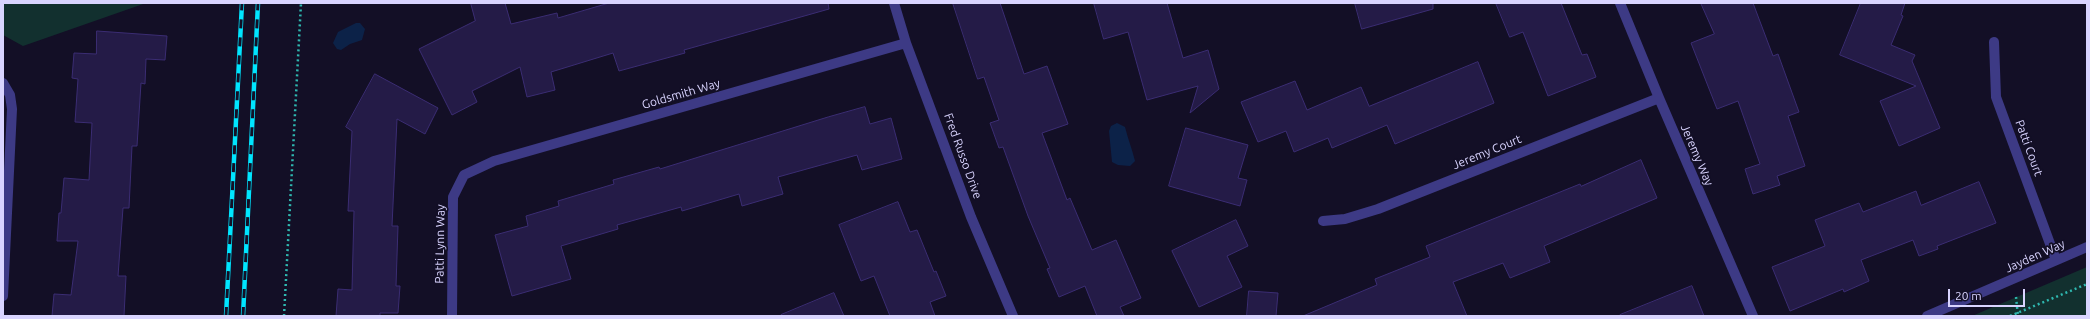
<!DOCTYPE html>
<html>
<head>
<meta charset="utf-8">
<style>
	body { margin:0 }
	#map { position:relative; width:2090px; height:319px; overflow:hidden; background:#130f26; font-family:Ubuntu,sans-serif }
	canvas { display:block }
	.frame { position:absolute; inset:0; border:4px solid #d9d4ff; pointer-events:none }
	.scale { position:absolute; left:1948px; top:289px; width:77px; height:18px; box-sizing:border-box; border:2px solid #d9d4ff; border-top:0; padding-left:5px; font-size:12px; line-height:14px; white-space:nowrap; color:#d9d4ff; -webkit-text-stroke:3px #130f26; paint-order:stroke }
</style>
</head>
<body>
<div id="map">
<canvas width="2090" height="319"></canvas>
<div class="frame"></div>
<div class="scale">20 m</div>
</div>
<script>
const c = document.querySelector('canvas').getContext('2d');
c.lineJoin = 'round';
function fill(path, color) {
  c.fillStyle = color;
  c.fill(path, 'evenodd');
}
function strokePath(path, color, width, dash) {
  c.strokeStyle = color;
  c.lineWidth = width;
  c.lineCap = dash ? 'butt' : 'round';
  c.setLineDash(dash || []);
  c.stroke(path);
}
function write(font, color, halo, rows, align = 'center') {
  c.font = font + ' Ubuntu,sans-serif';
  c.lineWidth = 3.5;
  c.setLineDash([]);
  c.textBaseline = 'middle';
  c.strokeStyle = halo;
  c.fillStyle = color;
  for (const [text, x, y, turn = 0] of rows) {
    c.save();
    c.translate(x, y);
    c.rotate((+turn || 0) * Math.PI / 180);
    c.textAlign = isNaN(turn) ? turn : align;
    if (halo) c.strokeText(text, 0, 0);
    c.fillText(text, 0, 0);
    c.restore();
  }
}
const green = new Path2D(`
	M3 3H146L23 46 3 35Z
	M2087 267V316H1972Z`);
const water = new Path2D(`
	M356 23H360L365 29 362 40 350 44 341 50 337 49 333 43 338 32Z
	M1117 123 1125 127C1128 139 1132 149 1135 161L1130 166 1118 165 1112 162 1109 131 1111 126Z`);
const building = new Path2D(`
	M471 3H505L511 24 557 13 558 18 609 3H828L829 9 684 50 685 53 619 71 613 53 551 72 555 90 527 97 520 67 472 91 477 102 452 115 419 49 475 21Z
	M953 3H1000L1024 74 1047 66 1068 124 1042 133 1067 200 1070 198 1092 250 1116 240 1141 298 1120 307 1124 316H1097L1085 286 1059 297 1047 269 1050 268 1028 216 1003 147 999 148 990 123 999 120 984 77 978 79Z
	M1094 3H1167L1183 58 1208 50 1219 89 1190 113 1198 86 1147 100 1128 32 1104 39Z
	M1355 3H1433V9L1362 29Z
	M1496 3H1561L1582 55 1587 54 1596 77 1548 96 1523 32 1510 37Z
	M1701 3H1753L1773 56 1778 54 1799 112 1788 116 1805 166 1777 176 1780 185 1753 194 1745 169 1760 164 1738 101 1717 109 1691 43 1714 34Z
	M1861 3H1905L1901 15 1903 16 1891 45 1915 55 1912 61 1940 128 1899 146 1880 101 1916 86 1840 55Z
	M97 31 167 36 165 60 146 59 145 84 141 83 137 146H132L129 208H123L118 276H126L124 316H52L54 294 71 295 78 241H57L59 213H61L64 178 89 180 92 123 75 122 78 79 72 78 74 53 96 54Z
	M1478 62 1494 103 1395 144 1387 125 1332 148 1328 138 1294 152 1286 131 1258 142 1241 102 1295 81 1307 110 1361 87 1369 106Z
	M375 74 438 108 425 134 397 119 392 226H398L396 286H400L398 313H380V316H336L338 289 352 290 354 211H348L352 131 346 127Z
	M865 107 870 124 891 118 902 159 862 170 857 155 778 177 783 194 742 206 739 194 682 211 681 207 617 225 618 229 561 246 571 279 512 296 495 235 528 226 526 216 559 206 558 201 614 184 613 180 659 167 660 169 828 117Z
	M1186 128 1248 145 1238 178 1247 180 1240 206 1169 186Z
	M1641 160 1657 198 1544 246 1550 262 1510 278 1503 263 1453 282 1467 316H1303L1377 285 1375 279 1430 257 1426 246 1580 184 1581 186Z
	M1979 182 1996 223 1937 246 1938 249 1919 256 1913 240 1861 260 1869 281 1844 292 1843 289 1790 311 1772 267 1825 246 1815 220 1859 203 1863 212 1916 191 1921 205Z
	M898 202 910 232 917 230 934 272 936 271 946 296 930 302 935 316H890L874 276 861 281 839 225Z
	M1236 220 1248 246 1227 256 1242 287 1199 307 1172 251Z
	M1692 286 1704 316H1620V315Z
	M1249 291 1278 293 1276 316H1247Z
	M834 293 844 316H781V315Z`);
const path = new Path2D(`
	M2016 297 2018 316
	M284 316 301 3
	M2010 316 2087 284`);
const street = new Path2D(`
	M894 3 906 43 971 217 1013 316
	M1620 3 1659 98 1753 316
	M1994 42 1996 97 2056 260
	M3 83 10 95 12 109 3 296
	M1323 221 1345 219 1378 209 1659 98
	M452 316 453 197 464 175 494 161 906 43
	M1927 316 2087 247`);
const rail = new Path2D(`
	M226 316 242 3
	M243 316 258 3`);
const streetNames = [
	["Goldsmith Way",681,94,-16],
	["Patti Court",2029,148,70],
	["Jeremy Court",1487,152,-22],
	["Jeremy Way",1697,155,67],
	["Fred Russo Drive",963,156,70],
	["Patti Lynn Way",440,244,-89],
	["Jayden Way",2035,256,-24]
];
fill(green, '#12302f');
fill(water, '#0c2248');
fill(building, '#241b47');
strokePath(building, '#3b2d73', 1);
strokePath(path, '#2fb8b0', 2.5, [2, 3]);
strokePath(street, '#3d3a85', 10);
strokePath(rail, '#00e5ff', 4.5);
strokePath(rail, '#130f26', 3, [9]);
write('12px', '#d9d4ff', '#130f26', streetNames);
</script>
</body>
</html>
